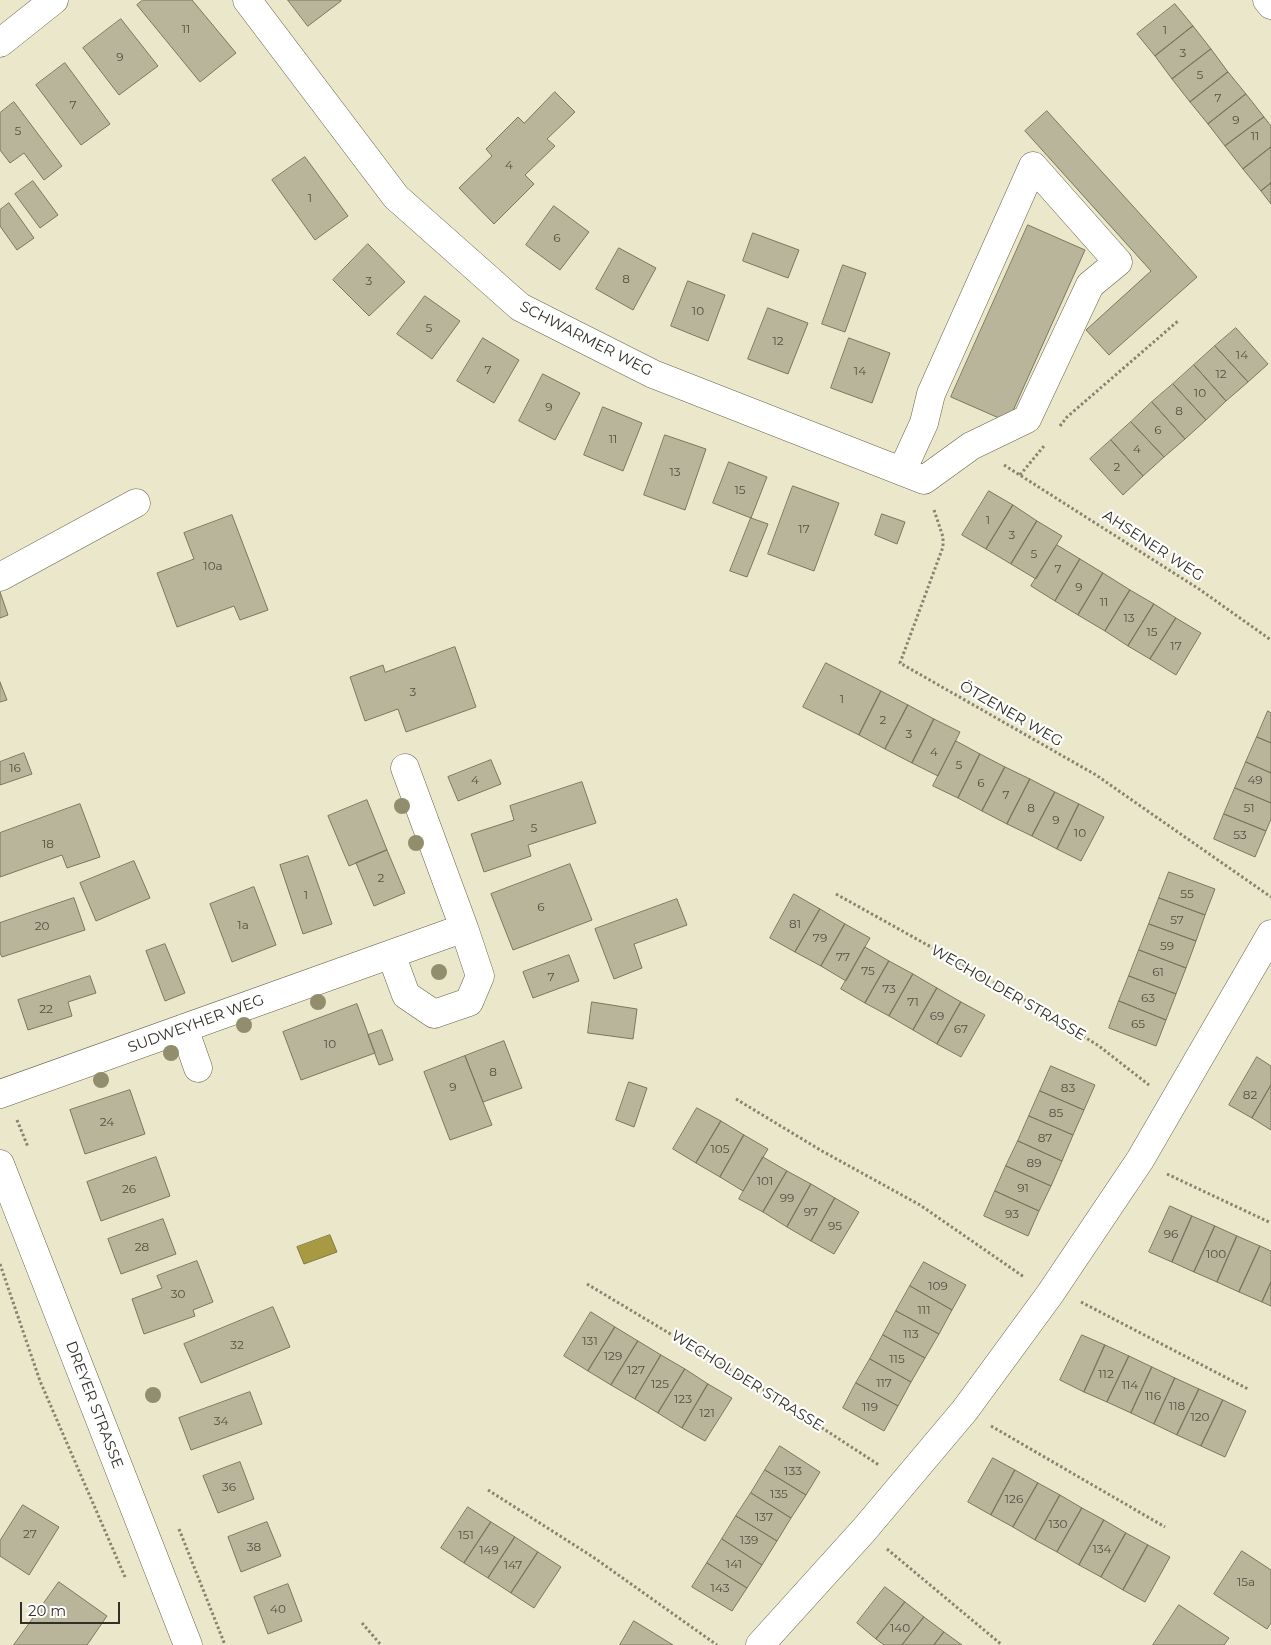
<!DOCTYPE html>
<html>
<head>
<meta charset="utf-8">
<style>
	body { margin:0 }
	#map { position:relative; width:1271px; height:1645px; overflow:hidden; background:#ebe7cb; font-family:Montserrat,sans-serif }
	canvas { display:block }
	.scale { position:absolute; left:20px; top:1602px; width:100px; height:22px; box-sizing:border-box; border:2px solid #323026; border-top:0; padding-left:6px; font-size:15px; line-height:18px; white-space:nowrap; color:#323026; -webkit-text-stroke:4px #fff; paint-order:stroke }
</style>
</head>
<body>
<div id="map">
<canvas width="1271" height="1645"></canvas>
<div class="scale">20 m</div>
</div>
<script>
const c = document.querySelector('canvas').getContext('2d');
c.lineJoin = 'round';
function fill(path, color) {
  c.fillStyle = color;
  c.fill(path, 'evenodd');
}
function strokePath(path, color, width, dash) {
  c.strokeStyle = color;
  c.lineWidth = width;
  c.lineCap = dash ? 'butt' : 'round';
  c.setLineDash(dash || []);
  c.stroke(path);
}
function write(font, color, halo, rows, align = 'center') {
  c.font = font + ' Montserrat,sans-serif';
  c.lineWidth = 4.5;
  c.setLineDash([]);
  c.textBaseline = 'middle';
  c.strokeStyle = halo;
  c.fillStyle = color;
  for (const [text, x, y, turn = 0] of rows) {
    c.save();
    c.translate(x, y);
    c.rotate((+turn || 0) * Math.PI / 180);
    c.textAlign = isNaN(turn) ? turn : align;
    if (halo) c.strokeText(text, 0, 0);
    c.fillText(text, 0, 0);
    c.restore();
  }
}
const water = new Path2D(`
	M330 1235 337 1252 304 1264 297 1247Z`);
const building = new Path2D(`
	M143 0H192L236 53 200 82 137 5Z
	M288 0H341V1L308 26Z
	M1175 4 1193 26 1155 56 1137 34Z
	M121 19 158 66 119 95 83 48Z
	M1193 26 1211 49 1172 79 1155 56Z
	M1211 49 1228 72 1190 102 1172 79Z
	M65 63 110 124 81 145 36 85Z
	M1228 72 1246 94 1208 124 1190 102Z
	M555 92 575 112 547 139 555 146 525 175 534 184 494 224 459 188 492 156 486 149 518 117 524 123Z
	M1246 94 1264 117 1225 146 1208 124Z
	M14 102 62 166 44 180 24 153 10 163 0 150V113Z
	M1047 111 1197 277 1109 355 1086 330 1151 271 1025 131Z
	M1264 117 1271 126V147L1243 169 1225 146Z
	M1271 147V183L1261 191 1243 169Z
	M305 157 348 216 315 240 272 180Z
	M33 181 58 215 40 228 15 194Z
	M1271 183V204L1261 191Z
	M9 203 34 238 17 250 0 226V210Z
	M554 206 589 232 560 270 526 245Z
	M1028 225 1085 250 1008 422 951 397Z
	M753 233 799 250 788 278 743 261Z
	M368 244 405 282 369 316 333 280Z
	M619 248 656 268 633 310 596 289Z
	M843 265 866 273 845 332 822 324Z
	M688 281 725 295 708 341 671 326Z
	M425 296 460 321 432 359 397 334Z
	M768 308 808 323 788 374 748 359Z
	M1236 328 1268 364 1248 382 1215 346Z
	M483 338 519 360 494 403 457 381Z
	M849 338 890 353 872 403 831 388Z
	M1215 346 1248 382 1226 401 1194 365Z
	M1194 365 1226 401 1206 420 1173 384Z
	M543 374 580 393 555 440 519 421Z
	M1173 384 1206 420 1185 439 1152 402Z
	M1152 402 1185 439 1164 457 1131 422Z
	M603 407 642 423 623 471 584 455Z
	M1131 422 1164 457 1143 476 1111 440Z
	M665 435 706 449 685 510 644 495Z
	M1111 440 1143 476 1123 495 1090 459Z
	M729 462 767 477 751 518 713 503Z
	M793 486 839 503 814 571 768 554Z
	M989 491 1013 505 986 549 962 535Z
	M1013 505 1037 521 1011 564 986 549Z
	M882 514 905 522 897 544 875 535Z
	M232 515 268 610 240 620 234 606 177 627 157 573 194 559 184 533Z
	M751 518 768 524 747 577 730 571Z
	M1037 521 1062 536 1036 579 1011 564Z
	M1057 545 1080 559 1055 601 1031 586Z
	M1080 559 1103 573 1078 615 1055 601Z
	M1103 573 1130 590 1105 631 1078 615Z
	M1130 590 1154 604 1128 646 1105 631Z
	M0 592 8 615 0 618Z
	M1154 604 1176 618 1150 659 1128 646Z
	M1176 618 1201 633 1176 675 1150 659Z
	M455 647 476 707 406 732 398 709 365 721 350 677 383 665 385 672Z
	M826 663 881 691 859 735 803 707Z
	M0 682 7 700 0 702Z
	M881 691 908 705 885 749 859 735Z
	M908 705 934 719 912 763 885 749Z
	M1268 711 1271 713V743L1257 737Z
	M934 719 960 732 938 776 912 763Z
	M1257 737 1271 743V773L1246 762Z
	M956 741 980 754 958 798 933 786Z
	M24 753 32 774 0 785V762Z
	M980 754 1005 767 982 811 958 798Z
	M491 760 501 784 458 801 448 777Z
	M1246 762 1271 773V803L1235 788Z
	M1005 767 1030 779 1007 824 982 811Z
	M1030 779 1055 792 1032 836 1007 824Z
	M582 782 596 823 528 845 531 856 484 872 471 834 514 820 510 806Z
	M1235 788 1271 803V819L1266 831 1224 814Z
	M1055 792 1079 804 1057 849 1032 836Z
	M367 800 387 850 349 866 328 816Z
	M80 804 100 857 67 868 62 855 0 877V833Z
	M1079 804 1104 817 1081 861 1057 849Z
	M1224 814 1266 831 1255 857 1214 839Z
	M387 850 405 893 374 906 356 863Z
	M308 856 332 924 303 934 280 865Z
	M134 861 150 898 96 921 80 883Z
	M570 864 592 920 513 950 491 894Z
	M1169 872 1215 889 1205 915 1159 898Z
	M254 887 276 945 232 962 210 904Z
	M794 894 820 909 795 952 770 938Z
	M74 898 85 930 2 957 0 953V923Z
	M1159 898 1205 915 1196 941 1149 924Z
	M677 899 687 925 634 944 642 968 614 979 595 929Z
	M820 909 845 924 821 966 795 952Z
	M845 924 870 938 846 981 821 966Z
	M1149 924 1196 941 1186 968 1139 950Z
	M165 944 185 993 165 1001 146 951Z
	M865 947 889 961 865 1003 841 989Z
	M1139 950 1186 968 1176 994 1129 976Z
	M569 955 579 981 533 998 523 972Z
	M889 961 913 974 889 1016 865 1003Z
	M913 974 937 988 913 1030 889 1016Z
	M90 976 96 993 68 1002 72 1016 28 1030 18 1000Z
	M1129 976 1176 994 1166 1020 1119 1001Z
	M937 988 961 1002 937 1044 913 1030Z
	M1119 1001 1166 1020 1156 1046 1109 1028Z
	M592 1002 637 1009 633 1039 588 1033Z
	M961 1002 985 1015 961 1057 937 1044Z
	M357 1004 375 1053 301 1080 283 1032Z
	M382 1030 393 1060 379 1065 368 1035Z
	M504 1041 522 1088 483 1102 465 1056Z
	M465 1056 492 1125 450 1140 424 1072Z
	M1257 1057 1271 1066V1085L1252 1118 1229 1105Z
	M1051 1066 1095 1085 1084 1110 1040 1091Z
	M629 1082 647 1088 634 1127 616 1120Z
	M1271 1085V1130L1252 1118Z
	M130 1090 145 1134 85 1154 70 1110Z
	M1040 1091 1084 1110 1073 1135 1029 1116Z
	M697 1108 721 1121 696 1163 673 1149Z
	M1029 1116 1073 1135 1062 1161 1018 1141Z
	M721 1121 744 1135 720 1177 696 1163Z
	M744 1135 768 1149 743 1191 720 1177Z
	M1018 1141 1062 1161 1051 1186 1006 1166Z
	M156 1157 170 1196 101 1221 87 1182Z
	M763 1157 787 1171 763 1212 739 1199Z
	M1006 1166 1051 1186 1039 1211 995 1191Z
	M787 1171 811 1184 787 1227 763 1212Z
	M811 1184 835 1198 811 1241 787 1227Z
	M995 1191 1039 1211 1028 1236 984 1216Z
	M835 1198 859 1212 834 1254 811 1241Z
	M1170 1206 1192 1216 1172 1262 1149 1252Z
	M1192 1216 1215 1226 1194 1272 1172 1262Z
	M163 1219 176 1254 121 1274 108 1239Z
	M1215 1226 1237 1236 1217 1282 1194 1272Z
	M1237 1236 1260 1246 1239 1292 1217 1282Z
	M1260 1246 1271 1251V1282L1262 1302 1239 1292Z
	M197 1261 213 1302 193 1310 195 1316 144 1334 132 1299 162 1288 157 1276Z
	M924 1262 966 1285 952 1310 910 1286Z
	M1271 1282V1306L1262 1302Z
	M910 1286 952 1310 939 1334 896 1311Z
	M273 1307 290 1347 201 1383 184 1344Z
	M896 1311 939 1334 925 1358 883 1335Z
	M591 1312 615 1327 588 1371 564 1356Z
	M615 1327 638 1341 611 1385 588 1371Z
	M883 1335 925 1358 911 1382 870 1359Z
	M1082 1335 1105 1345 1084 1392 1060 1380Z
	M638 1341 661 1355 635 1399 611 1385Z
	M1105 1345 1129 1356 1107 1402 1084 1392Z
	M661 1355 685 1369 658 1413 635 1399Z
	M1129 1356 1152 1367 1131 1413 1107 1402Z
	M870 1359 911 1382 898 1406 856 1383Z
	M1152 1367 1175 1378 1154 1424 1131 1413Z
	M685 1369 708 1384 682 1428 658 1413Z
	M1175 1378 1199 1389 1177 1435 1154 1424Z
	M856 1383 898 1406 884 1431 843 1408Z
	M708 1384 732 1398 705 1441 682 1428Z
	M1199 1389 1223 1400 1201 1446 1177 1435Z
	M250 1392 262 1424 191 1450 179 1418Z
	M1223 1400 1246 1411 1225 1457 1201 1446Z
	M780 1446 820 1472 806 1495 765 1470Z
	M993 1458 1015 1470 991 1515 968 1502Z
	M240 1462 254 1499 218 1513 203 1476Z
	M765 1470 806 1495 791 1518 751 1493Z
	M1015 1470 1038 1483 1013 1527 991 1515Z
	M1038 1483 1060 1495 1035 1540 1013 1527Z
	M751 1493 791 1518 777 1541 736 1516Z
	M1060 1495 1082 1508 1057 1552 1035 1540Z
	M23 1505 59 1527 29 1575 0 1556V1541Z
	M468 1507 491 1522 464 1563 441 1548Z
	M1082 1508 1104 1520 1079 1565 1057 1552Z
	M736 1516 777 1541 762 1565 722 1539Z
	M1104 1520 1126 1533 1101 1577 1079 1565Z
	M267 1522 281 1556 241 1572 228 1537Z
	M491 1522 515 1537 488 1578 464 1563Z
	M1126 1533 1148 1545 1123 1590 1101 1577Z
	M515 1537 538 1552 511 1593 488 1578Z
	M722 1539 762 1565 747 1588 707 1563Z
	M1148 1545 1170 1557 1145 1602 1123 1590Z
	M1242 1551 1271 1570V1623L1267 1629 1214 1594Z
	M538 1552 561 1567 534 1608 511 1593Z
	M707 1563 747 1588 732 1611 692 1587Z
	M59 1582 107 1616 87 1645H14Z
	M288 1584 302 1621 268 1634 254 1597Z
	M885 1587 905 1602 876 1639 857 1623Z
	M905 1602 924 1617 902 1645H884L876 1639Z
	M1179 1605 1229 1638 1224 1645H1153Z
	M924 1617 944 1632 934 1645H902Z
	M634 1621 673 1645H620Z
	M944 1632 962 1645H934Z`);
const path = new Path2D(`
	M1060 426 1067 417 1178 321
	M1004 465 1199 589 1271 640
	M1020 475 1044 446
	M934 510 943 537V547L900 663 1096 775 1271 897
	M836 894 1017 995 1099 1046 1149 1085
	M736 1099 822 1151 920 1205 1024 1277
	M17 1120 28 1147
	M1167 1174 1271 1223
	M0 1264 40 1381 125 1577
	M587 1284 764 1390 879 1465
	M1081 1302 1248 1389
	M991 1426 1165 1527
	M488 1490 593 1557 717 1645
	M179 1529 225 1645
	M887 1549 1002 1645
	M362 1623 381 1645`);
const minor = new Path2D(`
	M247 0 396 197 520 307 653 374 924 480 971 446 1027 419 1090 285 1118 262 1033 166 931 394 924 423 902 471
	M1267 0 1271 5
	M0 43 54 0
	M0 577 136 503
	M391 954 406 995 434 1014 469 1002 480 976 464 928
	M184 1028 198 1068
	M0 1094 464 928 405 768
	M0 1164 188 1645
	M760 1645 864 1530 965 1410 1050 1294 1140 1160 1271 934`);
const trees = [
	[402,806],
	[416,843],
	[439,972],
	[318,1002],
	[244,1025],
	[171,1053],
	[101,1080],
	[153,1395]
];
const numberNames = [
	["11",186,29],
	["1",1165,30],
	["3",1183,53],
	["9",120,57],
	["5",1200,75],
	["7",1218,98],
	["7",73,105],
	["9",1236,120],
	["5",18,131],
	["11",1255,136],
	["4",509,165],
	["1",310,198],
	["6",557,238],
	["8",626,279],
	["3",369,281],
	["10",698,311],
	["5",429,328],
	["12",778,341],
	["14",1242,355],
	["7",488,370],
	["14",860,371],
	["12",1221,374],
	["10",1200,393],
	["9",549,407],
	["8",1179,411],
	["6",1158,430],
	["11",613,439],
	["4",1137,449],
	["2",1117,467],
	["13",675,472],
	["15",740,490],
	["1",988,520],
	["17",804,529],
	["3",1012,535],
	["5",1034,554],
	["10a",213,566],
	["7",1058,569],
	["9",1079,587],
	["11",1104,602],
	["13",1129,618],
	["15",1152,632],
	["17",1176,646],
	["3",413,692],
	["1",842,699],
	["2",883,720],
	["3",909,734],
	["4",934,752],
	["5",959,765],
	["16",15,768],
	["4",475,780],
	["49",1255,780],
	["6",981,783],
	["7",1006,795],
	["8",1031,808],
	["51",1249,808],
	["9",1056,820],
	["5",534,828],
	["10",1080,833],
	["53",1240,835],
	["18",48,844],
	["2",381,878],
	["55",1187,894],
	["1",306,895],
	["6",541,907],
	["57",1177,920],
	["81",795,924],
	["1a",243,925],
	["20",42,926],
	["79",820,938],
	["59",1167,946],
	["77",843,957],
	["75",868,971],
	["61",1158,972],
	["7",551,977],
	["73",889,989],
	["63",1148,998],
	["71",913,1002],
	["22",46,1009],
	["69",937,1016],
	["65",1138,1024],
	["67",961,1029],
	["10",330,1044],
	["8",493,1072],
	["9",453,1087],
	["83",1068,1088],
	["82",1250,1095],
	["85",1056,1113],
	["24",107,1122],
	["87",1045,1138],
	["105",720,1149],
	["89",1034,1163],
	["101",765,1181],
	["91",1023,1188],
	["26",129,1189],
	["99",787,1198],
	["97",811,1212],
	["93",1012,1214],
	["95",835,1226],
	["96",1171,1234],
	["28",142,1247],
	["100",1216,1254],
	["109",938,1286],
	["30",178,1294],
	["111",924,1310],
	["113",911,1334],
	["131",590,1341],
	["32",237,1345],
	["129",613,1356],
	["115",897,1359],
	["127",636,1370],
	["112",1106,1374],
	["117",884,1383],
	["125",660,1384],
	["114",1130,1385],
	["116",1153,1396],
	["123",683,1399],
	["118",1177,1406],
	["119",870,1407],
	["121",707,1413],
	["120",1200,1417],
	["34",221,1421],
	["133",793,1471],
	["36",229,1487],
	["135",779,1494],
	["126",1014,1499],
	["137",764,1517],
	["130",1058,1524],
	["27",30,1534],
	["151",466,1535],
	["139",749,1540],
	["38",254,1547],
	["134",1102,1549],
	["149",489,1550],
	["141",734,1564],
	["147",513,1565],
	["15a",1246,1582],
	["143",720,1588],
	["40",278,1609],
	["140",900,1628]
];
const streetNames = [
	["SCHWARMER WEG",586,339,27],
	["AHSENER WEG",1153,546,33],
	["ÖTZENER WEG",1011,714,30],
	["WECHOLDER STRASSE",1008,993,30],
	["SUDWEYHER WEG",196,1024,-20],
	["WECHOLDER STRASSE",747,1381,32],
	["DREYER STRASSE",94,1405,69]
];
fill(water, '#a79a42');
strokePath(water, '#847a3a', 1);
fill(building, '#b8b59a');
strokePath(building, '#7a775e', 1);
strokePath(minor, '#67634b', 29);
strokePath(path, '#878472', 3, [2.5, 2.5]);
strokePath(minor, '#fff', 28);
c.fillStyle = '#928d6c';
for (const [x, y] of trees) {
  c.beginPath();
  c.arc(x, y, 8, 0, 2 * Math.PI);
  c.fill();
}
write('12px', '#545143', null, numberNames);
write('15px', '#323026', '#fff', streetNames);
</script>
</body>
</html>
